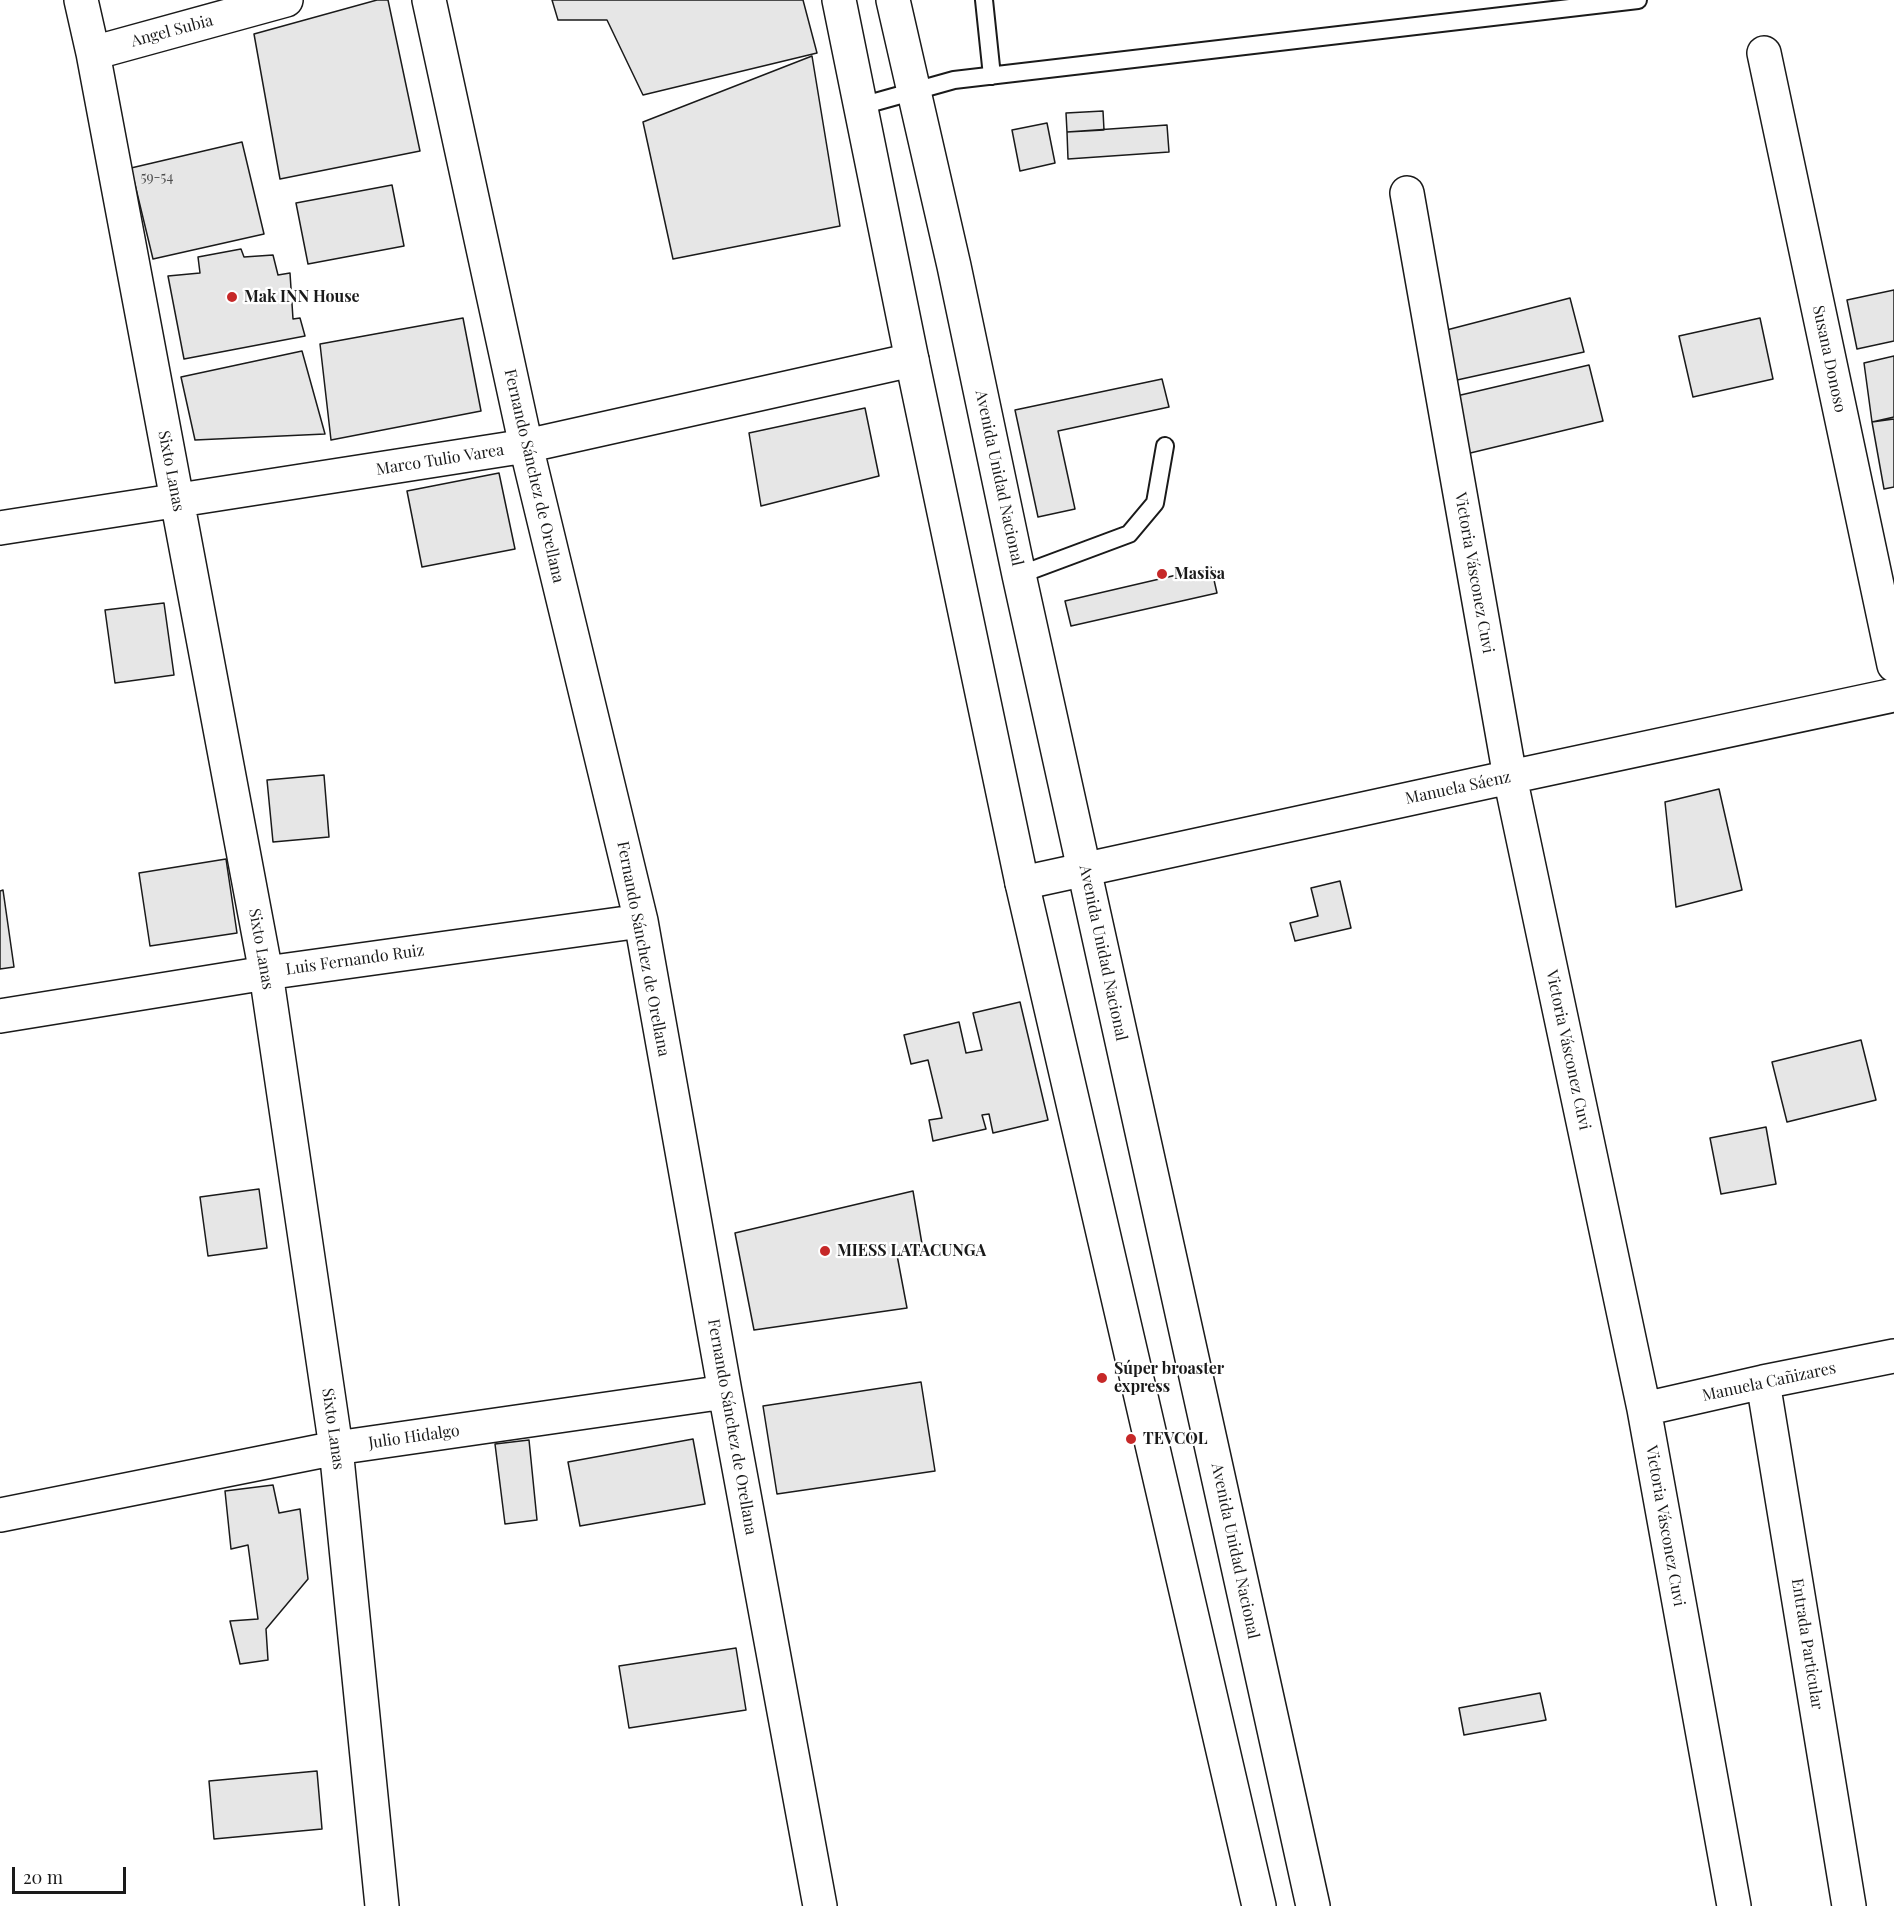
<!DOCTYPE html>
<html>
<head>
<meta charset="utf-8">
<style>
	body { margin:0 }
	#map { position:relative; width:1894px; height:1906px; overflow:hidden; background:#fff; font-family:"Playfair Display",serif }
	canvas { display:block }
	.scale { position:absolute; left:12px; top:1867px; width:114px; height:27px; box-sizing:border-box; border:3px solid #1a1a1a; border-top:0; padding-left:8px; font-size:18px; line-height:21px; white-space:nowrap; color:#1a1a1a; -webkit-text-stroke:4px #fff; paint-order:stroke }
</style>
</head>
<body>
<div id="map">
<canvas width="1894" height="1906"></canvas>
<div class="scale">20 m</div>
</div>
<script>
const c = document.querySelector('canvas').getContext('2d');
c.lineJoin = 'round';
function fill(path, color) {
  c.fillStyle = color;
  c.fill(path, 'evenodd');
}
function strokePath(path, color, width, dash) {
  c.strokeStyle = color;
  c.lineWidth = width;
  c.lineCap = dash ? 'butt' : 'round';
  c.setLineDash(dash || []);
  c.stroke(path);
}
function write(font, color, halo, rows, align = 'center') {
  c.font = font + ' "Playfair Display",serif';
  c.lineWidth = 4.5;
  c.setLineDash([]);
  c.textBaseline = 'middle';
  c.strokeStyle = halo;
  c.fillStyle = color;
  for (const [text, x, y, turn = 0] of rows) {
    c.save();
    c.translate(x, y);
    c.rotate((+turn || 0) * Math.PI / 180);
    c.textAlign = isNaN(turn) ? turn : align;
    if (halo) c.strokeText(text, 0, 0);
    c.fillText(text, 0, 0);
    c.restore();
  }
}
const building = new Path2D(`
	M377 0H388L420 151 280 179 254 34Z
	M552 0H803L817 53 643 95 607 20H558Z
	M812 56 840 226 673 259 643 122Z
	M1103 111 1104 130 1067 132 1066 113Z
	M1047 123 1055 163 1020 171 1012 130Z
	M1167 125 1169 152 1068 159 1067 132Z
	M242 142 264 234 153 259 131 168Z
	M392 185 404 246 308 264 296 203Z
	M241 249 244 257 273 255 278 275 290 273 293 319 300 318 305 336 184 359 168 276 200 273 198 257Z
	M1894 290V341L1857 349 1847 300Z
	M1570 298 1584 352 1448 382 1435 333Z
	M463 318 481 411 331 440 320 344Z
	M1760 318 1773 379 1693 397 1679 336Z
	M302 351 325 434 195 440 181 377Z
	M1894 356V417L1872 422 1864 363Z
	M1589 365 1603 421 1462 455 1448 398Z
	M1162 379 1169 407 1058 431 1075 509 1038 517 1015 410Z
	M865 408 879 476 761 506 749 433Z
	M1894 419V487L1884 489 1872 422Z
	M499 473 515 549 422 567 407 491Z
	M1211 567 1217 593 1071 626 1065 601Z
	M164 603 174 675 115 683 105 610Z
	M324 775 329 837 273 842 267 780Z
	M1719 789 1742 890 1676 907 1665 802Z
	M226 859 237 933 150 946 139 873Z
	M1340 881 1351 928 1295 941 1290 923 1318 916 1311 888Z
	M3 890 14 967 0 969V891Z
	M1020 1002 1048 1120 993 1133 989 1114 982 1115 986 1129 933 1141 929 1120 942 1118 928 1060 911 1064 904 1035 959 1022 966 1053 982 1050 973 1013Z
	M1861 1040 1876 1100 1787 1122 1772 1062Z
	M1766 1127 1776 1184 1721 1194 1710 1138Z
	M259 1189 267 1248 208 1256 200 1197Z
	M913 1191 923 1250 897 1255 907 1308 754 1330 735 1233Z
	M921 1382 935 1471 777 1494 763 1406Z
	M693 1439 705 1504 580 1526 568 1462Z
	M529 1440 537 1520 505 1524 495 1444Z
	M273 1485 279 1513 300 1509 308 1579 266 1629 268 1660 240 1664 230 1621 258 1619 248 1545 231 1549 225 1491Z
	M736 1648 746 1710 629 1728 619 1666Z
	M1540 1693 1546 1720 1464 1735 1459 1708Z
	M317 1771 322 1829 214 1839 209 1781Z`);
const lane = new Path2D(`
	M984 0 992 76
	M861 106 954 80 1638 0
	M1019 575 1129 534 1155 503 1165 446`);
const street = new Path2D(`
	M81 0 93 53 266 973 336 1448 382 1906
	M429 0 526 446 641 921 725 1392 820 1906
	M93 53 286 0
	M1764 53 1894 665
	M1407 193 1510 777 1644 1409 1734 1906
	M0 528 526 446 912 360
	M1022 883 1510 777 1894 695
	M0 1016 266 973 641 921
	M1763 1382 1849 1906
	M1644 1409 1763 1382 1894 1356
	M0 1515 336 1448 725 1392`);
const secondary = new Path2D(`
	M839 0 912 360 1022 883 1259 1906
	M893 0 954 266 1019 575 1313 1906`);
const markers = [
	[232,297,6,"#c62828"],
	[1162,574,6,"#c62828"],
	[825,1251,6,"#c62828"],
	[1102,1378,6,"#c62828"],
	[1131,1439,6,"#c62828"]
];
const numberNames = [
	["59-54",157,178]
];
const streetNames = [
	["Angel Subia",172,31,-15],
	["Susana Donoso",1829,359,78],
	["Marco Tulio Varea",440,460,-9],
	["Sixto Lanas",171,471,79],
	["Fernando Sánchez de Orellana",534,476,77],
	["Avenida Unidad Nacional",999,478,78],
	["Victoria Vásconez Cuvi",1474,573,80],
	["Manuela Sáenz",1458,788,-12],
	["Sixto Lanas",261,949,80],
	["Fernando Sánchez de Orellana",643,949,79],
	["Avenida Unidad Nacional",1103,953,78],
	["Luis Fernando Ruiz",355,960,-8],
	["Victoria Vásconez Cuvi",1568,1050,78],
	["Manuela Cañizares",1769,1382,-12],
	["Fernando Sánchez de Orellana",732,1427,80],
	["Sixto Lanas",333,1429,82],
	["Julio Hidalgo",414,1437,-8],
	["Victoria Vásconez Cuvi",1665,1526,80],
	["Avenida Unidad Nacional",1235,1551,78],
	["Entrada Particular",1807,1644,81]
];
const poiNames = [
	["Mak INN House",244,297],
	["Masisa",1174,574],
	["MIESS LATACUNGA",837,1251],
	["Súper broaster",1114,1369],
	["express",1114,1387],
	["TEVCOL",1143,1439]
];
fill(building, '#e6e6e6');
strokePath(building, '#1a1a1a', 1.5);
strokePath(lane, '#1a1a1a', 20);
strokePath(street, '#1a1a1a', 36);
strokePath(secondary, '#1a1a1a', 36);
strokePath(lane, '#fff', 16);
strokePath(street, '#fff', 33);
strokePath(secondary, '#fff', 33);
for (const [x, y, r, color] of markers) {
  const dot = new Path2D();
  dot.arc(x, y, r, 0, 2 * Math.PI);
  c.fillStyle = color;
  c.fill(dot);
  strokePath(dot, '#fff', 2);
}
write('14px', '#4d4d4d', null, numberNames);
write('16px', '#1a1a1a', '#fff', streetNames);
write('bold 16px', '#1a1a1a', '#fff', poiNames, 'left');
</script>
</body>
</html>
